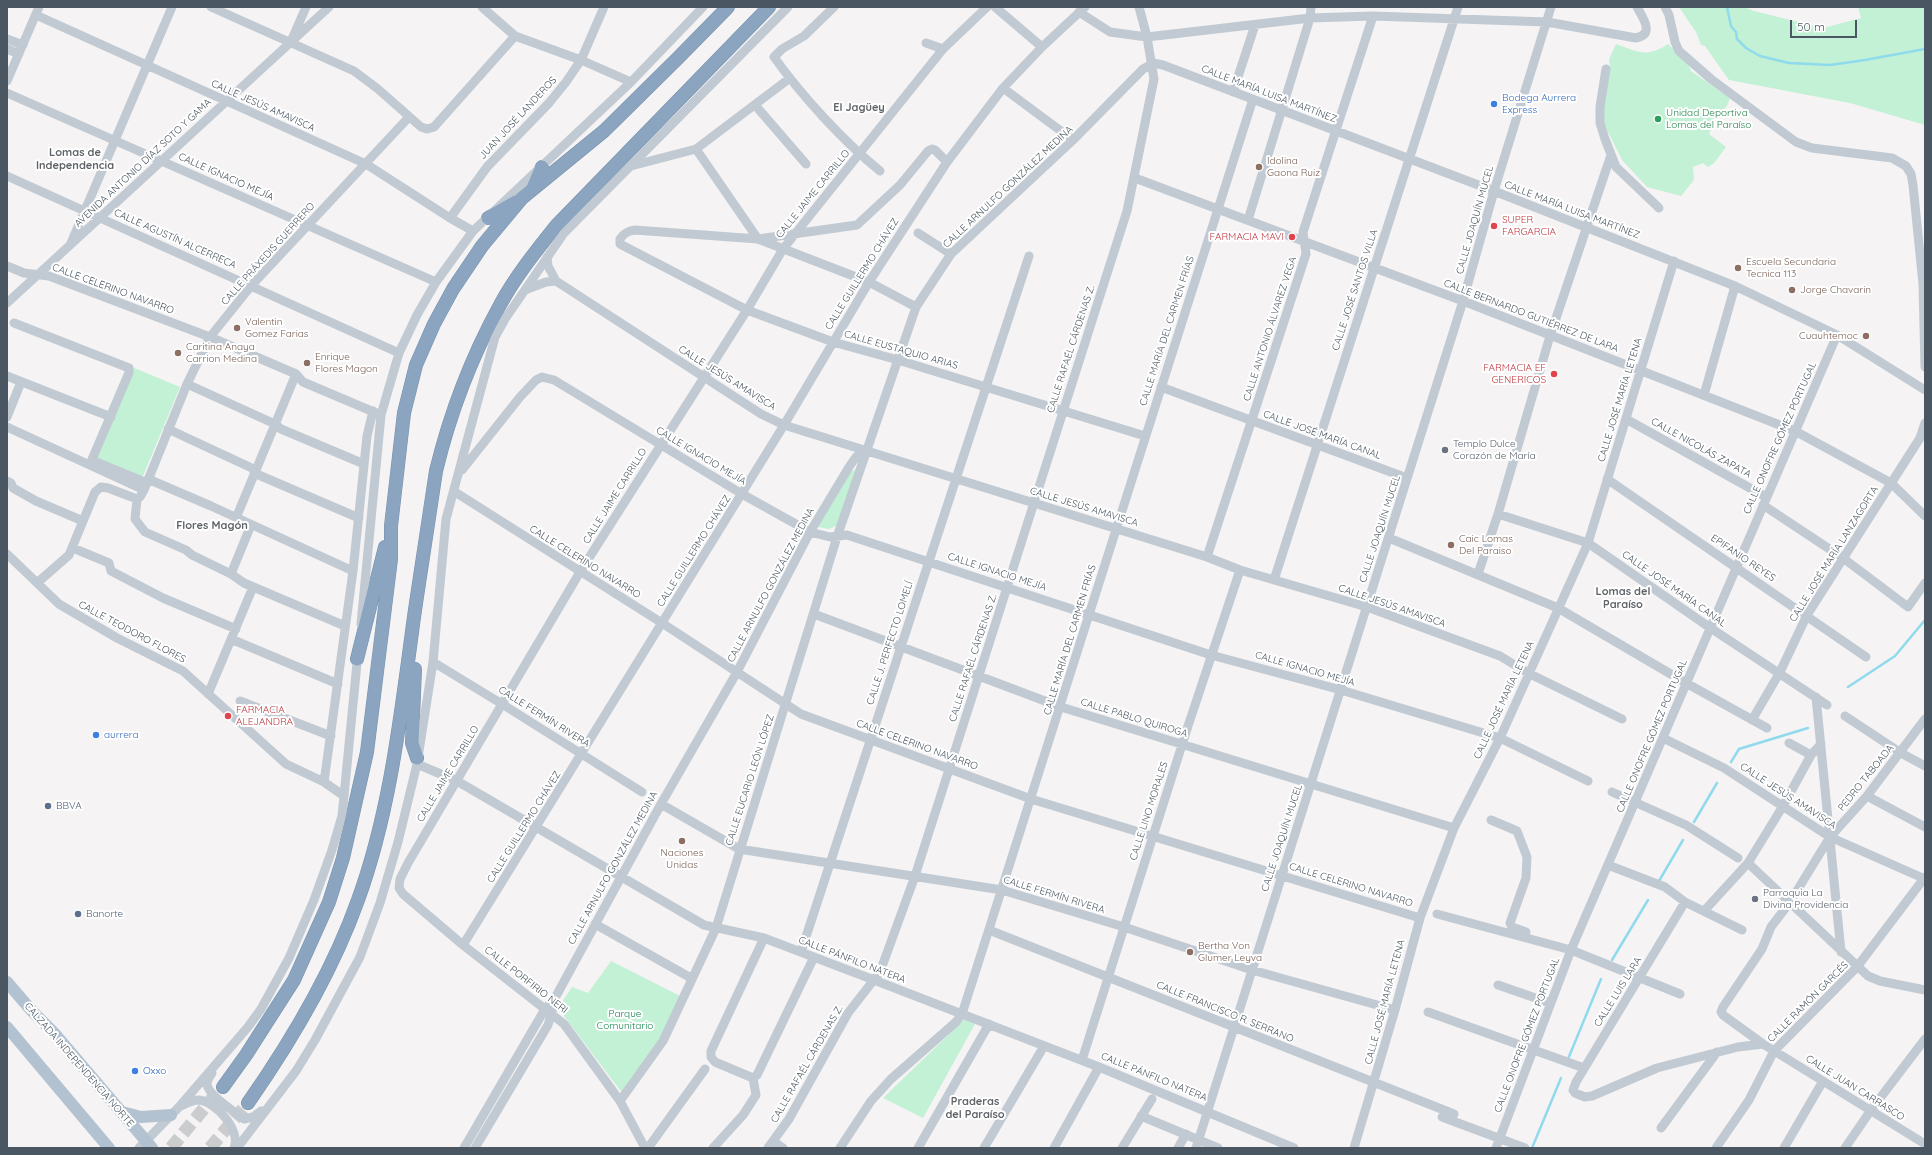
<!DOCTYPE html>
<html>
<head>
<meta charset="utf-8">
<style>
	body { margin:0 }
	#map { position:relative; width:1932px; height:1155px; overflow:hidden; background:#f5f3f3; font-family:Quicksand,sans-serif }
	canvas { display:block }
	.frame { position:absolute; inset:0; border:8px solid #4a5661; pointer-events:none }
	.scale { position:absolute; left:1790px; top:20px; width:67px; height:18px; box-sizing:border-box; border:2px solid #4a5661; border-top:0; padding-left:5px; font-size:12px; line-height:14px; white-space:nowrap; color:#4a5661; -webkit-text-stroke:3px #fff; paint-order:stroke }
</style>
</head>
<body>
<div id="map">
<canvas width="1932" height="1155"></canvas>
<div class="frame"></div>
<div class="scale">50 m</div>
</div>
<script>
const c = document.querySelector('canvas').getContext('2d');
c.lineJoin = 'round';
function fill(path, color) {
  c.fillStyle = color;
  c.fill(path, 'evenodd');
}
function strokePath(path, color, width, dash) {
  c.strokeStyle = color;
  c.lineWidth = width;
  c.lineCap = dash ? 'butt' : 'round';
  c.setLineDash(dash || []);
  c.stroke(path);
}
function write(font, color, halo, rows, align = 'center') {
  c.font = font + ' Quicksand,sans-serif';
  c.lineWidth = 4;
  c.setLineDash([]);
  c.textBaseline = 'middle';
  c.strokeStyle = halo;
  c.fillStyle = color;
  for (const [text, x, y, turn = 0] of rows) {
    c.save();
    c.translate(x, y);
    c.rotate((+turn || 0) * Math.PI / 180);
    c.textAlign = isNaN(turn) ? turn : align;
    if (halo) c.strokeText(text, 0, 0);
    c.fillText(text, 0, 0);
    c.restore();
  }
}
const green = new Path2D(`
	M1679 7H1744L1754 11 1823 28 1861 18 1858 7H1925V125L1850 103 1729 80 1705 46 1701 45 1696 32Z
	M1616 44C1639 52 1647 58 1668 44L1687 61 1691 71 1730 98 1727 106 1714 120 1709 134 1726 147 1714 163 1708 167 1703 163 1693 167 1694 180 1681 196 1647 187 1622 160 1601 118 1610 68 1609 59Z
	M127 365 180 387 138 488 85 466Z
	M857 469 838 525 829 529 818 527 850 472Z
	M611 961 686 999 626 1098 558 1008 572 987 588 993Z
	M965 1019 975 1024 923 1118 883 1098Z`);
const stream = new Path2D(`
	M1727 7 1731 26 1736 32 1737 39 1746 48 1760 56 1789 63 1830 65 1865 60 1925 49
	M1848 687 1895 656 1925 620
	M1731 762 1739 749 1808 728
	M1694 822 1717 783
	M1659 881 1683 840
	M1612 960 1648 900
	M1568 1059 1601 979
	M1532 1148 1561 1078`);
const highwayTunnel = new Path2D(`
	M171 1148 216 1094
	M210 1148 248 1103`);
const minor = new Path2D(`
	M211 7 354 71 378 89 421 127 427 129 434 127 515 36
	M482 7 515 36 581 60 631 82
	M834 7 804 36 782 49 774 57C802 96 843 141 880 171
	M995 7 1042 47
	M1665 7 1669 15 1675 42 1679 51 1711 79 1796 142 1812 148 1892 158 1906 166 1911 174 1913 185 1923 284 1925 367
	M1079 12 1110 32 1147 37 1310 18 1373 16 1547 22 1636 38C1655 34 1643 18 1637 7
	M36 15 366 164 450 218 473 231
	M7 39 23 45
	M292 39 306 7
	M926 43 943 49
	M7 49 19 54
	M1606 69 1600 107V123L1605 139 1616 167 1659 208
	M7 81 39 7
	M1003 88 1073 140
	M1233 92 1255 25
	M7 93 436 282
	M755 105 806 164
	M696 149 758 239 869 282 916 307
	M947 162 935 150 932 149 928 151 900 185 857 225 758 239 635 230C628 231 624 233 620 239V244L747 310 833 342 898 360 1145 436
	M631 166 696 149 790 78
	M7 176 399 353
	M1135 178 1463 301 1795 431 1891 483 1925 516
	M450 218 487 167 549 103 566 82 581 60 604 7
	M1248 220 1310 18 1311 7
	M918 233 951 254
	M71 243 172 7
	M547 257 548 266 556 281 761 414 784 425 1207 557 1240 570 1367 607 1500 656 1528 673 1622 719
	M7 266 24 273 49 276 210 337 296 374 303 382 381 415
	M525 290 546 282 556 281
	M7 303 329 7
	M14 323 129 368V373L90 464
	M7 376 111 417
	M187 384 275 424 281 429 364 464
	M1161 387 1407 478
	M1704 395 1735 286
	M7 417 21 382
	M1626 419 1766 497
	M7 427 144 490
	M168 429 256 470
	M90 464 96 462 147 483
	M462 470 520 397 536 380 542 377 554 380 742 494 810 532 830 537 847 535 1211 655 1341 690 1500 738 1588 781
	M254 473 359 518
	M148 479 211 506 353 571
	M1607 479 1866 657
	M7 481 11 483 13 488 36 501 83 521
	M455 492 662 623 801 714 1031 799 1420 918
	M137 499 140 497 144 490 187 384 210 337 251 286 409 117
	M137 499 135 519 145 532 186 550 192 555 231 574 244 583 345 626
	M1763 505 1843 558 1908 607 1925 583
	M1498 514 1588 543 1709 627 1827 705
	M236 518 296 374
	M1389 538 1558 608 1686 683 1767 728
	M73 548 109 563 111 571 163 598 236 629
	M7 554 59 604 117 638 183 671 286 764 324 782 344 796
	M1207 557 1306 254 1303 232 1373 16
	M231 574 251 525
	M1478 574 1498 514 1550 336 1611 155
	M1274 580 1458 7
	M37 583 69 555 95 492 101 487 108 488 137 499
	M814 614 1061 707 1454 828
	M361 624 381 415 399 353 417 315 436 282 473 231 631 82 703 7
	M231 639 338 684
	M433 662 502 704 642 792
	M208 694 253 587
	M1816 697 1841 952
	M240 701 331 736
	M1845 716 1901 753 1925 766
	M1752 720 1780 672 1807 615 1920 438 1925 423
	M1663 738 1724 768 1830 837 1925 879
	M1789 743 1811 755
	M417 764 457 781 704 925 764 938 874 980 1099 1067 1294 1148
	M324 782 353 571 367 436 373 411
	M1612 792 1686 825 1738 858
	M1867 796 1925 827
	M661 804 739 849 1002 890 1124 927 1252 970 1395 1010
	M1491 820 1517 831 1527 857 1526 878 1510 923 1512 927 1526 932
	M1748 863 1868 976 1880 981 1925 990
	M1608 865 1665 887 1685 902 1742 930
	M1685 902 1576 1082 1573 1090 1575 1093 1585 1097 1592 1096 1657 1068 1738 1047 1763 1044 1925 1144
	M1704 911 1748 863 1783 806 1811 755 1821 744
	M1437 914 1571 950 1680 994
	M595 924 691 978
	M989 930 1454 1114
	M463 945 784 425 869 282 947 162 1003 88 1042 47 1085 7
	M801 952 1029 256
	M1498 985 1550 1003
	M1428 1012 1584 1068
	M1763 1044 1723 1015 1721 1012 1723 1007 1762 949 1771 927 1790 902 1830 837 1867 796 1925 719
	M1082 1060 1188 726 1240 570
	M212 1073C210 1076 207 1081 207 1084 207 1094 236 1113 244 1119L253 1117 261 1111
	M753 1078 715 1062 711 1057V1051L764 938
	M753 1078 757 1075 814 957
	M620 1101 663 1041 716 928 837 537 916 307 951 254 1073 140 1143 69 1153 63 1163 65 1494 191 1735 286 1837 335 1925 390
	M181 1106C187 1103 192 1100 199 1100 216 1102 241 1130 234 1148
	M1141 1116 1218 1148
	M1442 1117 1525 1148
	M1661 1128 1717 1052
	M774 1142 783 1148
	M139 1148 179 1107 248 1027 261 1009 289 958 314 900 332 850 342 816 358 653
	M237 1148 296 1071 315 1040 360 957 380 903 398 842 417 764 433 662 446 519 495 337 505 319 564 233 788 7
	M464 1148 545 1009 555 998 661 804 737 672 810 532 849 467 856 457 866 450
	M475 1148 548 1025 553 1008
	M645 1148 620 1101 564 1024 463 945 403 894 399 888 400 879 408 863 580 572 747 310 783 249 943 49 987 7
	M648 1148 705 1069
	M713 1148 743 1115 756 1095 753 1078
	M768 1148 789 1119 848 1013 880 972 915 876 1127 211 1154 79 1147 37 1139 7
	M840 1148 871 1101 891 1079 956 1022 962 1014 1253 99
	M918 1148 989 1024
	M984 1148 1044 1046
	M1054 1148 1099 1067
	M1122 1148 1152 1099
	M1178 1148 1186 1134
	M1196 1148 1463 301 1494 191 1551 7
	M1354 1148 1395 1010 1420 918 1454 828 1500 738 1588 543 1674 261
	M1496 1148 1571 950 1837 335
	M1716 1148 1749 1100 1774 1051 1857 967 1925 877
	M1784 1148 1823 1081
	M1845 1148 1871 1110 1925 1039`);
const major = new Path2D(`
	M7 982 31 1010 54 1033 152 1148
	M7 1027 109 1148
	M122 1112 141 1117 171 1115`);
const highway = new Path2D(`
	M533 188 542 167
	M488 218 516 202
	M357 659 385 547
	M415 669 412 743 417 758
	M223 1087 246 1055 294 980 329 902 343 858 367 752 391 559V526L404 413 416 365 434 324 453 289 482 246 522 198 604 131 678 58 728 7
	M248 1103C292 1040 332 973 358 900 391 809 401 712 414 617 421 568 429 519 436 471 450 413 471 358 500 305 515 277 536 251 556 226L769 7`);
const markers = [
	[1494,104,4,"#3f7fe0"],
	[1658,119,4,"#2e9e5b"],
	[1259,167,4,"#8d6e63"],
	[1494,226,4,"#e0444e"],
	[1292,237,4,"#e0444e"],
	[1738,268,4,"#8d6e63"],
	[1792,290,4,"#8d6e63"],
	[237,328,4,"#8d6e63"],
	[1866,336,4,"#8d6e63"],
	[178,353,4,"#8d6e63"],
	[307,363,4,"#8d6e63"],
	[1554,374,4,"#e0444e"],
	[1445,450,4,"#6b7280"],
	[1451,545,4,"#8d6e63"],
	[228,716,4,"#e0444e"],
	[96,735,4,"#3f7fe0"],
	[48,806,4,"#5c6f8a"],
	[682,841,4,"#8d6e63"],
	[1755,899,4,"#6b7280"],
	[78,914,4,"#5c6f8a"],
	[1190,952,4,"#8d6e63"],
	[135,1071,4,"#3f7fe0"]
];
const streetNames = [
	["CALLE MARÍA LUISA MARTÍNEZ",1269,94,21],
	["CALLE JESÚS AMAVISCA",263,106,24],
	["JUAN JOSÉ LANDEROS",518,118,-47],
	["AVENIDA ANTONIO DÍAZ SOTO Y GAMA",143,163,-43],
	["CALLE IGNACIO MEJÍA",226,177,24],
	["CALLE ARNULFO GONZÁLEZ MEDINA",1008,187,-43],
	["CALLE JAIME CARRILLO",813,194,-51],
	["CALLE MARÍA LUISA MARTÍNEZ",1572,210,21],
	["CALLE JOAQUÍN MUCEL",1475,220,-74],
	["CALLE AGUSTÍN ALCERRECA",175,239,24],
	["CALLE PRÁXEDIS GUERRERO",268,254,-48],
	["CALLE GUILLERMO CHÁVEZ",862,274,-58],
	["CALLE CELERINO NAVARRO",113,289,20],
	["CALLE JOSÉ SANTOS VILLA",1355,290,-72],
	["CALLE BERNARDO GUTIÉRREZ DE LARA",1531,316,21],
	["CALLE ANTONIO ÁLVAREZ VEGA",1270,329,-72],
	["CALLE MARÍA DEL CARMEN FRÍAS",1167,331,-72],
	["CALLE RAFAÉL CÁRDENAS Z.",1071,349,-72],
	["CALLE EUSTAQUIO ARIAS",901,350,16],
	["CALLE JESÚS AMAVISCA",727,378,32],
	["CALLE JOSÉ MARÍA LETENA",1620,400,-73],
	["CALLE JOSÉ MARÍA CANAL",1322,435,20],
	["CALLE ONOFRE GÓMEZ PORTUGAL",1780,438,-66],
	["CALLE NICOLÁS ZAPATA",1701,448,29],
	["CALLE IGNACIO MEJÍA",701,456,31],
	["CALLE JAIME CARRILLO",615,496,-58],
	["CALLE JESÚS AMAVISCA",1084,507,17],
	["CALLE JOAQUÍN MUCEL",1380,529,-72],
	["CALLE GUILLERMO CHÁVEZ",694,551,-58],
	["CALLE JOSÉ MARÍA LANZAGORTA",1834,554,-58],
	["EPIFANIO REYES",1743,558,34],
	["CALLE CELERINO NAVARRO",585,562,32],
	["CALLE IGNACIO MEJÍA",997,572,18],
	["CALLE ARNULFO GONZÁLEZ MEDINA",771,585,-62],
	["CALLE JOSÉ MARÍA CANAL",1674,589,35],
	["CALLE JESÚS AMAVISCA",1392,606,19],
	["CALLE TEODORO FLORES",132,632,28],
	["CALLE MARÍA DEL CARMEN FRÍAS",1070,640,-73],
	["CALLE J. PERFECTO LOMELÍ",890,643,-72],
	["CALLE RAFAÉL CÁRDENAS Z.",973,658,-72],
	["CALLE IGNACIO MEJÍA",1305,669,16],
	["CALLE JOSÉ MARÍA LETENA",1504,700,-65],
	["CALLE FERMÍN RIVERA",544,717,32],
	["CALLE PABLO QUIROGA",1134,718,17],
	["CALLE ONOFRE GÓMEZ PORTUGAL",1652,736,-67],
	["CALLE CELERINO NAVARRO",917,745,20],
	["CALLE JAIME CARRILLO",448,774,-59],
	["PEDRO TABOADA",1866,778,-51],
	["CALLE EUCARIO LEÓN LÓPEZ",750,780,-72],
	["CALLE JESÚS AMAVISCA",1788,796,33],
	["CALLE LINO MORALES",1149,811,-72],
	["CALLE GUILLERMO CHÁVEZ",524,827,-58],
	["CALLE JOAQUÍN MUCEL",1282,838,-72],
	["CALLE ARNULFO GONZÁLEZ MEDINA",613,868,-61],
	["CALLE CELERINO NAVARRO",1351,885,17],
	["CALLE FERMÍN RIVERA",1054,895,17],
	["CALLE PÁNFILO NATERA",852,960,21],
	["CALLE PORFIRIO NERI",526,980,38],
	["CALLE LUIS LARA",1618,992,-58],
	["CALLE JOSÉ MARÍA LETENA",1385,1002,-75],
	["CALLE RAMÓN GARCÉS",1808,1002,-45],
	["CALLE FRANCISCO R. SERRANO",1225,1012,22],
	["CALLE ONOFRE GÓMEZ PORTUGAL",1527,1035,-69],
	["CALLE RAFAÉL CÁRDENAS Z.",807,1064,-60],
	["CALZADA INDEPENDENCIA NORTE",79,1065,49],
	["CALLE PÁNFILO NATERA",1154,1077,22],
	["CALLE JUAN CARRASCO",1855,1088,32]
];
const shopNames = [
	["Bodega Aurrera",1502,98],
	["Express",1502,110],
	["aurrera",104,735],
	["Oxxo",143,1071]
];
const leisureNames = [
	["Unidad Deportiva",1666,113],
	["Lomas del Paraíso",1666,125]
];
const educationNames = [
	["Idolina",1267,161],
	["Gaona Ruiz",1267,173],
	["Escuela Secundaria",1746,262],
	["Tecnica 113",1746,274],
	["Jorge Chavarin",1800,290],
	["Valentin",245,322],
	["Gomez Farias",245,334],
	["Cuauhtemoc",1858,336,"right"],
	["Caritina Anaya",186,347],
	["Carrion Medina",186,359],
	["Enrique",315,357],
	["Flores Magon",315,369],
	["Caic Lomas",1459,539],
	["Del Paraiso",1459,551],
	["Naciones",682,853,"center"],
	["Unidas",682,865,"center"],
	["Bertha Von",1198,946],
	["Glumer Leyva",1198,958]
];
const healthNames = [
	["SUPER",1502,220],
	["FARGARCIA",1502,232],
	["FARMACIA MAVI",1284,237,"right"],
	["FARMACIA EF",1546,368,"right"],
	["GENERICOS",1546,380,"right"],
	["FARMACIA",236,710],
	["ALEJANDRA",236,722]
];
const worshipNames = [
	["Templo Dulce",1453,444],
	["Corazón de María",1453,456],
	["Parroquia La",1763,893],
	["Divina Providencia",1763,905]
];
const serviceNames = [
	["BBVA",56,806],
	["Banorte",86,914]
];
const parkNames = [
	["Parque",625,1014],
	["Comunitario",625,1026]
];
const neighbourhoodNames = [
	["El Jagüey",859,108],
	["Lomas de",75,153],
	["Independencia",75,166],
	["Flores Magón",212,526],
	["Lomas del",1623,592],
	["Paraíso",1623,605],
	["Praderas",975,1102],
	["del Paraíso",975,1115]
];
fill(green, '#c3f1d5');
strokePath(stream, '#90daee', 2.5);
strokePath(highwayTunnel, '#caccce', 13, [13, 6]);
strokePath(highway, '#7690ad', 14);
strokePath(minor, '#c1cad2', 9);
strokePath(major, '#b3c2d1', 12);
strokePath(highway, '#8ba5c1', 13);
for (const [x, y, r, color] of markers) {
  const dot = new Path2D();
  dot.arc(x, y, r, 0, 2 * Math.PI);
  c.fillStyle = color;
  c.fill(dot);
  strokePath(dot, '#fff', 1.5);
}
write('10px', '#4a5661', '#fff', streetNames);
write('10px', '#366cbe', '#fff', shopNames, 'left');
write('10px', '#27864d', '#fff', leisureNames, 'left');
write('10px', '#785e54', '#fff', educationNames, 'left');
write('10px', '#be3a42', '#fff', healthNames, 'left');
write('10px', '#5b616d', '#fff', worshipNames, 'left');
write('10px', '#4e5e75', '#fff', serviceNames, 'left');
write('10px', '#17864f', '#fff', parkNames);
write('bold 11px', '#5f6368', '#fff', neighbourhoodNames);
</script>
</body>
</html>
